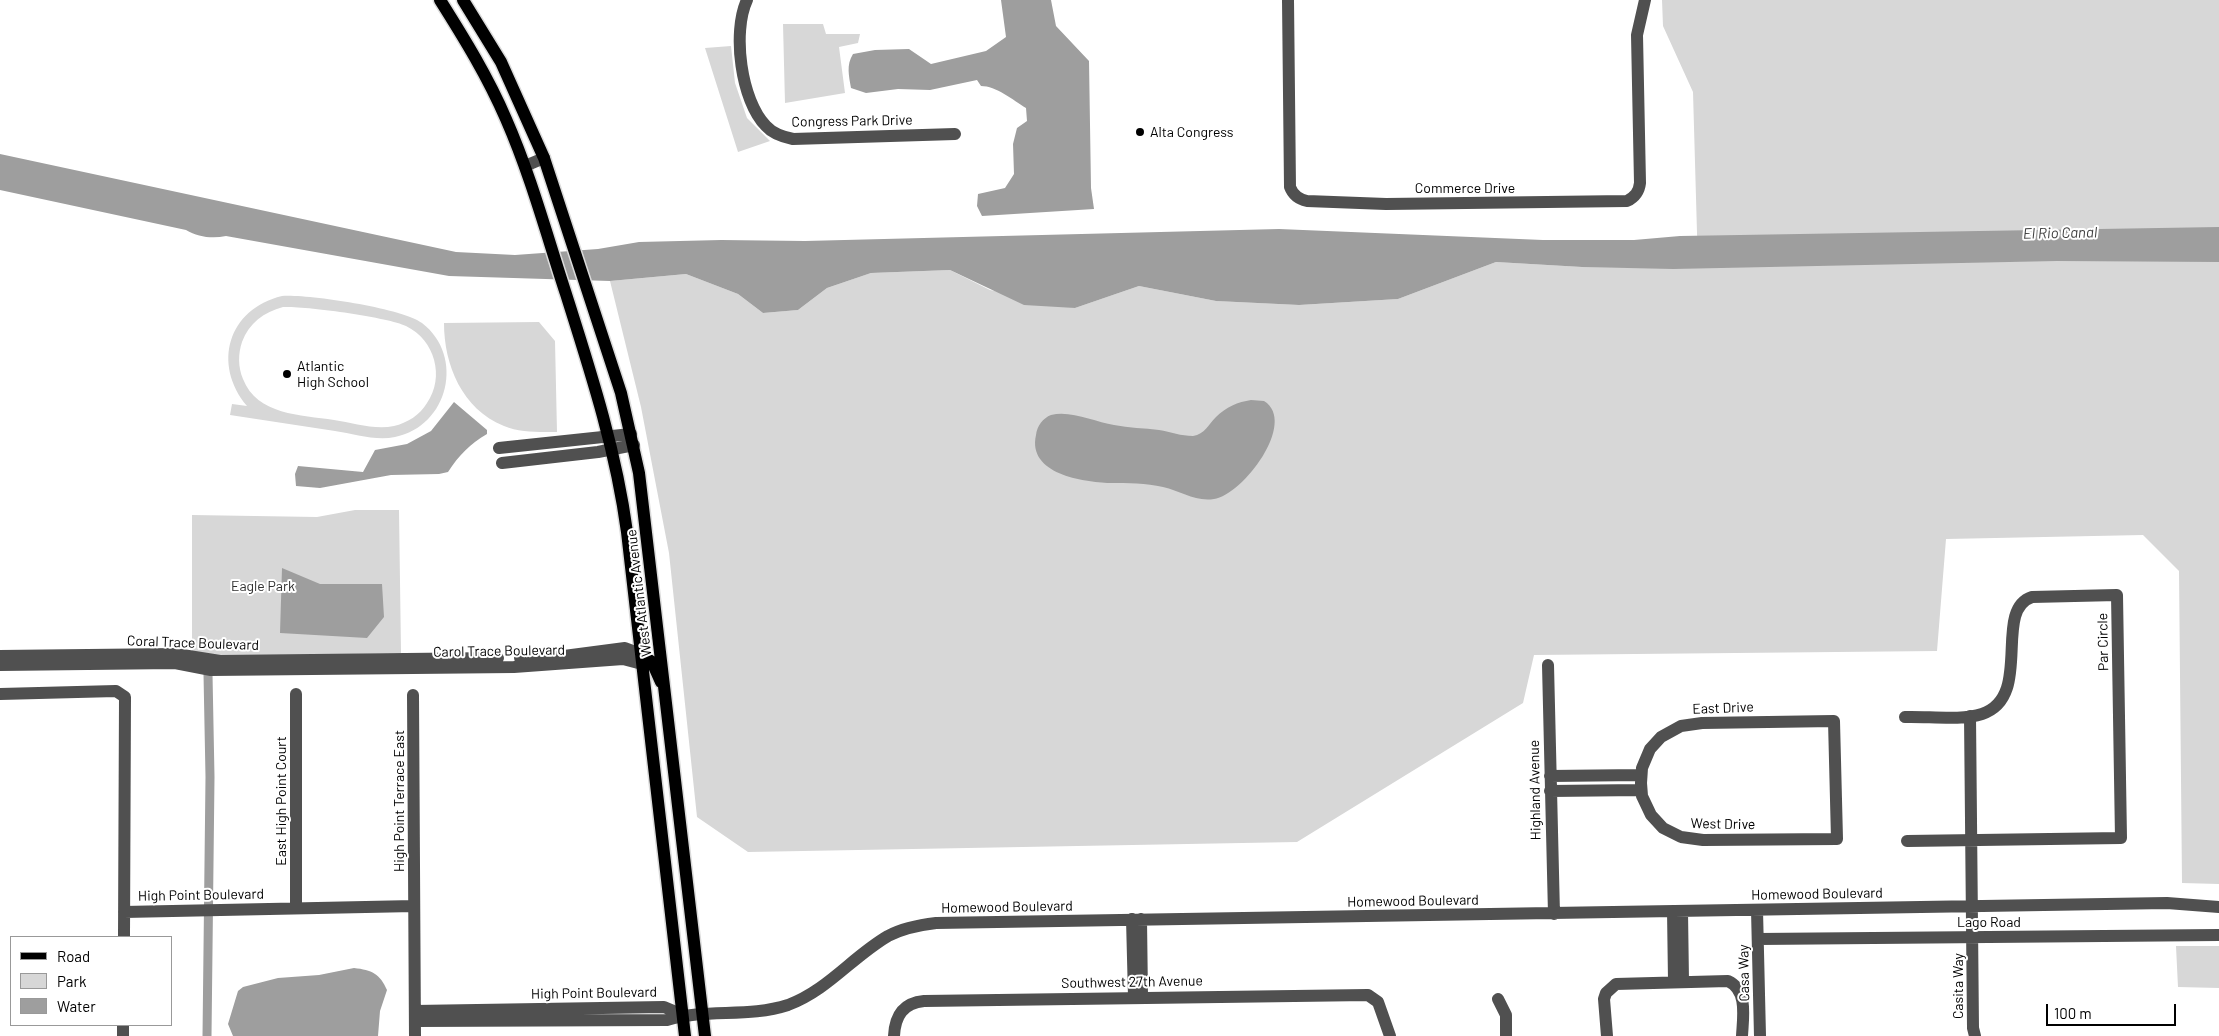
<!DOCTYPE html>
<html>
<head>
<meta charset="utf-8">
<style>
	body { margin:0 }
	#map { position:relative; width:2219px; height:1036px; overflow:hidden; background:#fff; font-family:Barlow,sans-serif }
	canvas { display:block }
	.legend { position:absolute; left:10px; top:936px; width:162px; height:90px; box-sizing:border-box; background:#fff; border:1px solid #999; margin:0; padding:6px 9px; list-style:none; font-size:15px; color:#000 }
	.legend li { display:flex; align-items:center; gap:10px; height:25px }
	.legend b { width:25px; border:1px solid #999 }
	.scale { position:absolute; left:2046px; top:1004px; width:130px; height:22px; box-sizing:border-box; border:2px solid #000; border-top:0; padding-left:6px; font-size:15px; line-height:18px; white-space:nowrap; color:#000; -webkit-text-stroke:4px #fff; paint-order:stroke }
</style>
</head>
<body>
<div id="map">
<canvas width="2219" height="1036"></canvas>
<ul class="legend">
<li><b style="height:6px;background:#000"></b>Road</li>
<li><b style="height:14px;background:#d7d7d7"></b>Park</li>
<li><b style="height:14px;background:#9e9e9e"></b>Water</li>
</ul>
<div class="scale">100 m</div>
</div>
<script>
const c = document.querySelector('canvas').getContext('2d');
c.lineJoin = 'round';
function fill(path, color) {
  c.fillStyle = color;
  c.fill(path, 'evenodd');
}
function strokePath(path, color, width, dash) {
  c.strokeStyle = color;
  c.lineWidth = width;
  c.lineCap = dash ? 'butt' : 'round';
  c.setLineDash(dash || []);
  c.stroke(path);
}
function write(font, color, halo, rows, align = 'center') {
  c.font = font + ' Barlow,sans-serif';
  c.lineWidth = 4;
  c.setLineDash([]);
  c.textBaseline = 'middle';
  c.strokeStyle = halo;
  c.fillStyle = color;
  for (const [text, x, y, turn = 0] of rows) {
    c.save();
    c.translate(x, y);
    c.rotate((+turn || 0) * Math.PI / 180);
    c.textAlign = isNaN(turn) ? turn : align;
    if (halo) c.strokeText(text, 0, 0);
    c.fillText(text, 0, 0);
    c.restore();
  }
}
const green = new Path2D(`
	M1662 0H2219V884L2182 883 2179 571 2143 535 1946 539 1937 651 1534 655 1523 703 1297 842 748 852 697 817 669 553 641 407 610 281 686 274 738 294 763 313 798 310 827 288 871 273 950 270 990 290 1075 308 1139 286 1216 301 1299 305 1398 299 1496 262 1582 267 1698 268 1693 92 1663 26Z
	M783 24H823L826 34H860L858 43 839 47 845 93 785 103Z
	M731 46 735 83 747 118 770 141 738 152 705 48Z
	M282 296C307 294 402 308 422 323 465 356 449 426 395 437 376 441 354 434 335 431 300 426 265 420 230 415L232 404 247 406C212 364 228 309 282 296ZM283 307C305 306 388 317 406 326 435 340 445 377 427 403 420 415 407 423 394 426 375 430 353 423 334 420 301 415 257 415 243 379 238 367 238 354 242 342 249 323 264 312 283 307Z
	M539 322 555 341 557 432C540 432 520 433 504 426 462 409 444 365 444 323Z
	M355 510H399L401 653 207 657 192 653V515L317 517Z
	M2176 946H2219V988L2178 987Z`);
const water = new Path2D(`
	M1001 0H1051L1056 26 1089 61 1091 188 1094 209 982 216 977 206 978 194 1005 188 1014 174 1013 144 1017 128 1027 121 1026 108C1013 100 996 86 981 86L977 80 930 90 898 89 866 93 851 88C849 76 846 65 853 54L875 50 909 49 931 64 986 51 1006 37Z
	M0 154 456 252 515 255 598 249 639 242 721 240 805 241 1279 229 1543 240H1634L1680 236 2219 227V262L2057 261 1673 269 1582 267 1496 262 1398 299 1299 305 1216 301 1139 286 1075 308 1024 305 950 270 871 273 827 288 798 310 763 313 738 294 686 274 610 281 449 276 226 236C212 239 198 237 186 230L0 190Z
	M1251 400 1264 401C1298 422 1243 495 1214 499 1195 502 1181 491 1163 487 1146 483 1128 483 1110 483 1083 482 1027 474 1036 435 1037 426 1043 418 1051 415 1071 410 1095 422 1114 425 1129 428 1144 428 1159 430 1171 432 1181 436 1193 436 1205 434 1208 425 1216 417 1226 407 1238 402 1251 400Z
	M454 402 487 430V434C470 444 459 455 448 472L439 474 391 475 320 488 296 486 295 474 298 466 363 472 375 450 407 444 431 431Z
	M282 568 320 584H382L384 617 367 638 280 633Z
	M354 968C372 970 380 974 387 990L380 1011 378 1036H233L228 1024 238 991 243 987 278 978 319 975Z`);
const canal = new Path2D(`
	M207 1036 210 777 208 674`);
const minor = new Path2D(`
	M747 0C732 32 741 101 766 126 773 134 783 137 793 139L955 134
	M1288 0 1290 187C1293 195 1298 199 1307 201L1386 204 1627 201C1635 197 1639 192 1640 183L1637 35 1645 0
	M525 166 544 158
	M499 448 631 434
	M502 463 598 452 634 445
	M0 656 176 654 220 661 498 658
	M520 658 564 656 625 648 641 654
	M0 665 175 663 211 670 514 667 623 659 642 664
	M1548 665 1554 914
	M0 694 116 691 125 697 124 937
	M296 694V908
	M413 695 415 1036
	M1970 716 1973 1028 1975 1036
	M1905 717C1927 716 1961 721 1982 714 2034 697 1992 610 2032 597L2117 595 2121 838 1907 841
	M1834 721 1837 839 1703 840 1681 837 1663 828 1651 815 1642 796 1641 783 1642 768 1650 749 1661 737 1681 726 1702 723Z
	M1550 776 1641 775
	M1550 791 1641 790
	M1757 910 1760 1036
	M1673 911 1674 981
	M1682 911 1683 981
	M124 912 414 906
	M1132 919 1134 997
	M1141 919 1142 997
	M1758 939 2219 935
	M1498 999 1506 1015V1036
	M415 1011 664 1007 683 1015
	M415 1021 667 1020C706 1008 748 1018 788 1005 828 990 852 957 888 936 903 928 919 925 936 923L2167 903 2219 907
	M123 1036V1025
	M894 1036C895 1016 903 1003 924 1001L1368 995 1378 1002 1390 1036
	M1607 1036 1604 999 1606 993 1616 984 1728 981C1748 990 1743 1017 1742 1036`);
const major = new Path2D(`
	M440 0C464 38 488 77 506 119 531 176 547 236 566 294 591 373 616 450 627 532L685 1036
	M463 0 501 62 544 158 621 393 639 473 705 1036
	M641 654 652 662 661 682`);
const markers = [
	[1140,132,5,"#000"],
	[287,374,5,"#000"]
];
const streetNames = [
	["Congress Park Drive",852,121,-1],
	["Commerce Drive",1465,188],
	["West Atlantic Avenue",639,593,-97],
	["Par Circle",2103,642,-91],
	["Coral Trace Boulevard",193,643,2],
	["Carol Trace Boulevard",499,651,-1],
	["East Drive",1723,708,-2],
	["Highland Avenue",1535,790,-91],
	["East High Point Court",281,801,-90],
	["High Point Terrace East",399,801,-90],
	["West Drive",1723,824,1],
	["Homewood Boulevard",1817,894,-1],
	["High Point Boulevard",201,895,-1],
	["Homewood Boulevard",1413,901,-1],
	["Homewood Boulevard",1007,907,-1],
	["Lago Road",1989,922],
	["Casa Way",1744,973,-91],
	["Southwest 27th Avenue",1132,982,-1],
	["Casita Way",1958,986,-90],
	["High Point Boulevard",594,993,-1]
];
const poiNames = [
	["Alta Congress",1150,132],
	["Atlantic",297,366],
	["High School",297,382]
];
const parkNames = [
	["Eagle Park",263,586]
];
const waterNames = [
	["El Rio Canal",2060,233,-1]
];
fill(green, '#d7d7d7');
fill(water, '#9e9e9e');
strokePath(canal, '#9e9e9e', 9);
strokePath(major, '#dbdbdb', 15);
strokePath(minor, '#505050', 12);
strokePath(major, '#000', 12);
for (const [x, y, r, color] of markers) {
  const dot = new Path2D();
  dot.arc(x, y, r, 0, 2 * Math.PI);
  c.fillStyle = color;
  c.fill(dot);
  strokePath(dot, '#fff', 2);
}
write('14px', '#000', '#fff', streetNames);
write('14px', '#000', '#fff', poiNames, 'left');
write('14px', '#2e2e2e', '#fff', parkNames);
write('italic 15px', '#3f3f3f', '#fff', waterNames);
</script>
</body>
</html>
